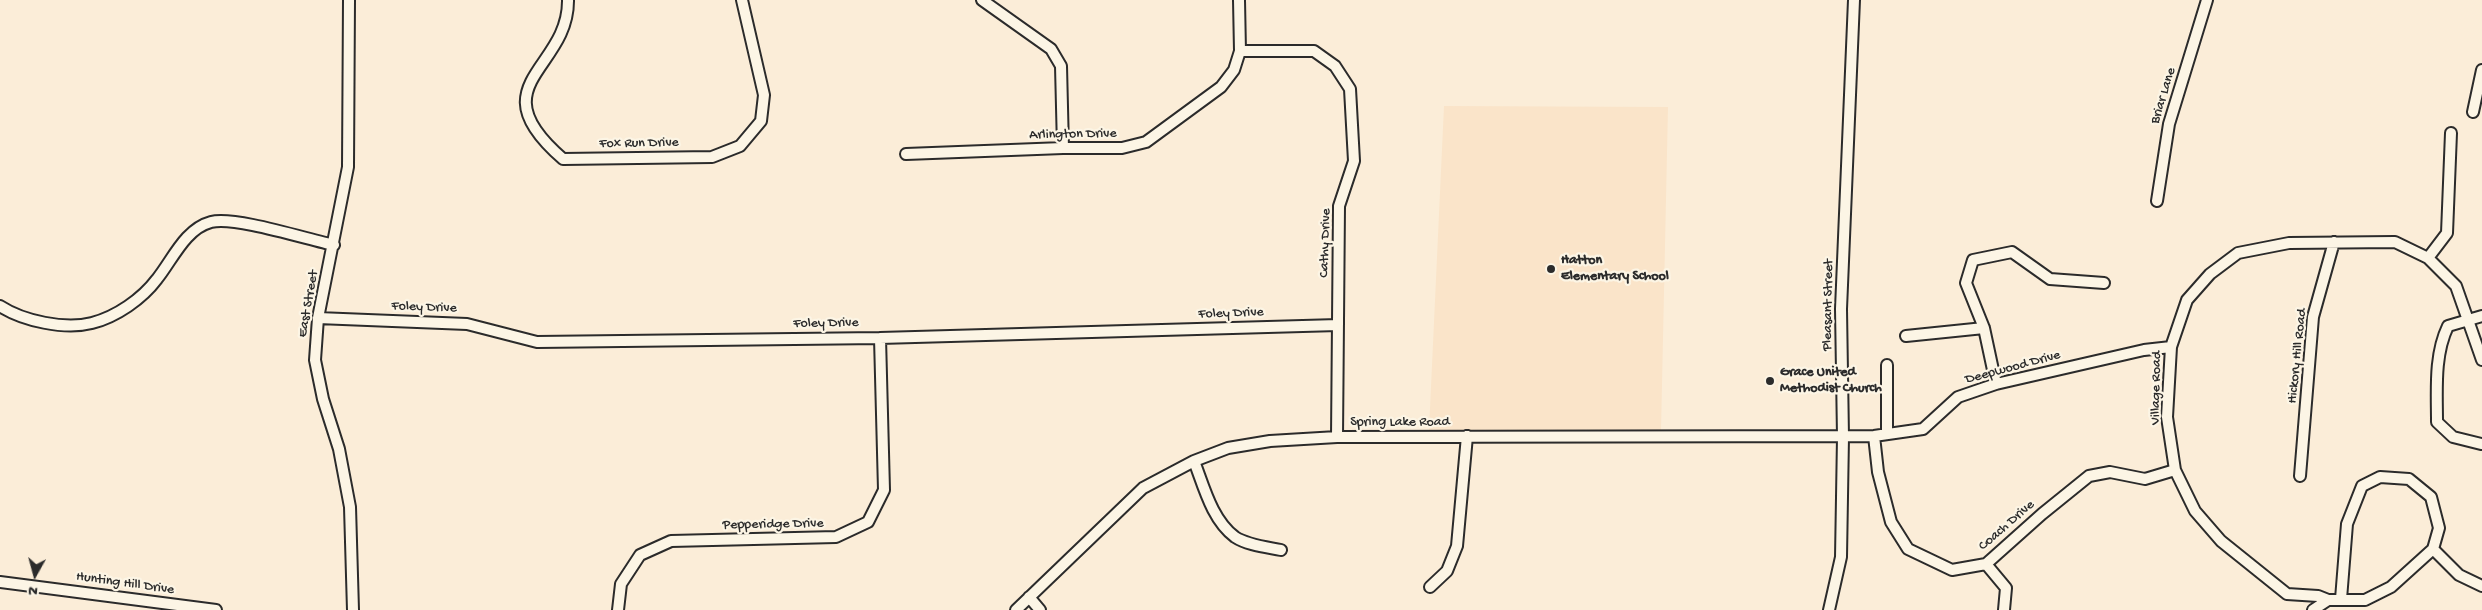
<!DOCTYPE html>
<html>
<head>
<meta charset="utf-8">
<style>
	body { margin:0 }
	#map { position:relative; width:2482px; height:610px; overflow:hidden; background:#fbedd8; font-family:"Gochi Hand",sans-serif }
	canvas { display:block }
	.north { position:absolute; left:10px; top:550px; width:50px; height:50px; -webkit-text-stroke:4px #fcf5e5; paint-order:stroke; rotate:187deg; font-size:14px; font-weight:700; line-height:20px; text-align:center; color:#2b2b2b }
	.north::after { content:''; display:block; margin:auto; width:18px; height:22px; background:#2b2b2b; clip-path:polygon(50% 0,100% 100%,50% 72%,0 100%) }
</style>
</head>
<body>
<div id="map">
<canvas width="2482" height="610"></canvas>
<div class="north">N</div>
</div>
<script>
const c = document.querySelector('canvas').getContext('2d');
c.lineJoin = 'round';
function fill(path, color) {
  c.fillStyle = color;
  c.fill(path, 'evenodd');
}
function strokePath(path, color, width, dash) {
  c.strokeStyle = color;
  c.lineWidth = width;
  c.lineCap = dash ? 'butt' : 'round';
  c.setLineDash(dash || []);
  c.stroke(path);
}
function write(font, color, halo, rows, align = 'center') {
  c.font = font + ' "Gochi Hand",sans-serif';
  c.lineWidth = 4.5;
  c.setLineDash([]);
  c.textBaseline = 'middle';
  c.strokeStyle = halo;
  c.fillStyle = color;
  for (const [text, x, y, turn = 0] of rows) {
    c.save();
    c.translate(x, y);
    c.rotate((+turn || 0) * Math.PI / 180);
    c.textAlign = isNaN(turn) ? turn : align;
    if (halo) c.strokeText(text, 0, 0);
    c.fillText(text, 0, 0);
    c.restore();
  }
}
const built = new Path2D(`
	M1444 106 1668 107 1661 431 1429 430Z`);
const minor = new Path2D(`
	M349 0 348 167 318 318 315 360 323 399 339 449 350 507 353 610
	M568 0C569 70 476 84 563 159L712 157 740 146 761 121 764 95 742 0
	M982 0 1051 49 1061 66 1063 148
	M1240 51H1314L1335 66 1350 89 1354 161 1339 206 1337 437
	M2473 112 2482 70
	M906 154 1063 148H1122L1146 142 1221 87 1234 70 1240 51 1239 0
	M2157 201 2169 124 2207 0
	M2428 258 2447 233 2451 133
	M0 306C23 321 65 330 92 323 116 317 142 299 157 279 173 259 185 229 211 222 235 216 306 239 334 245
	M318 318 467 324 537 342 880 338 1338 325
	M1906 336 1984 328
	M1887 365V434
	M1996 384 1984 328 1966 283 1973 260 2012 252 2050 279 2104 283
	M1874 436 1878 472 1891 522 1908 549 1952 570 1986 564 2042 514 2089 476 2110 472 2145 479 2175 470
	M2481 444 2453 437 2437 422C2437 390 2434 355 2448 326L2482 316
	M1194 461C1204 487 1212 520 1235 537 1247 545 1266 547 1281 550
	M2300 476 2313 317 2334 242
	M2433 549 2459 575 2482 586
	M1986 564 2006 588 2004 610
	M0 582 216 610
	M1430 587 1447 571 1457 546 1467 436
	M1029 597 1040 610
	M2328 600 2318 596 2287 594 2221 541 2195 511 2175 470 2167 417 2171 347 2187 300 2210 274 2238 253 2289 243 2395 242 2428 258 2456 286 2482 360
	M618 610 621 584 640 555 671 541 836 537 868 522 884 490 880 338
	M1016 610 1143 488 1194 461 1228 448 1270 441 1337 437 1874 436 1923 429 1958 397 1996 384 2144 350 2171 347
	M1829 610 1841 557 1843 437 1841 309 1854 0
	M2313 610 2328 600H2365L2391 587 2433 549 2439 528 2431 497 2409 479 2380 477 2362 486 2347 524 2341 599`);
const markers = [
	[1551,269,5,"#2b2b2b"],
	[1770,381,5,"#2b2b2b"]
];
const streetNames = [
	["Briar Lane",2164,96,-73],
	["Arlington Drive",1073,135,-1],
	["Fox Run Drive",639,144,-1],
	["Cathy Drive",1326,243,-88],
	["East Street",309,304,-80],
	["Pleasant Street",1829,305,-89],
	["Foley Drive",424,308,2],
	["Foley Drive",1231,314,-2],
	["Foley Drive",826,324,-1],
	["Hickory Hill Road",2298,356,-84],
	["Deepwood Drive",2013,368,-15],
	["Village Road",2157,388,-89],
	["Spring Lake Road",1400,423],
	["Pepperidge Drive",773,525,-1],
	["Coach Drive",2007,526,-41],
	["Hunting Hill Drive",125,584,8]
];
const poiNames = [
	["Hatton",1561,261],
	["Elementary School",1561,277],
	["Grace United",1780,373],
	["Methodist Church",1780,389]
];
fill(built, '#fae4c9');
strokePath(minor, '#2b2b2b', 14);
strokePath(minor, '#fcf5e5', 10);
for (const [x, y, r, color] of markers) {
  const dot = new Path2D();
  dot.arc(x, y, r, 0, 2 * Math.PI);
  c.fillStyle = color;
  c.fill(dot);
  strokePath(dot, '#fcf5e5', 2);
}
write('14px', '#2b2b2b', '#fcf5e5', streetNames);
write('bold 14px', '#2b2b2b', '#fcf5e5', poiNames, 'left');
</script>
</body>
</html>
